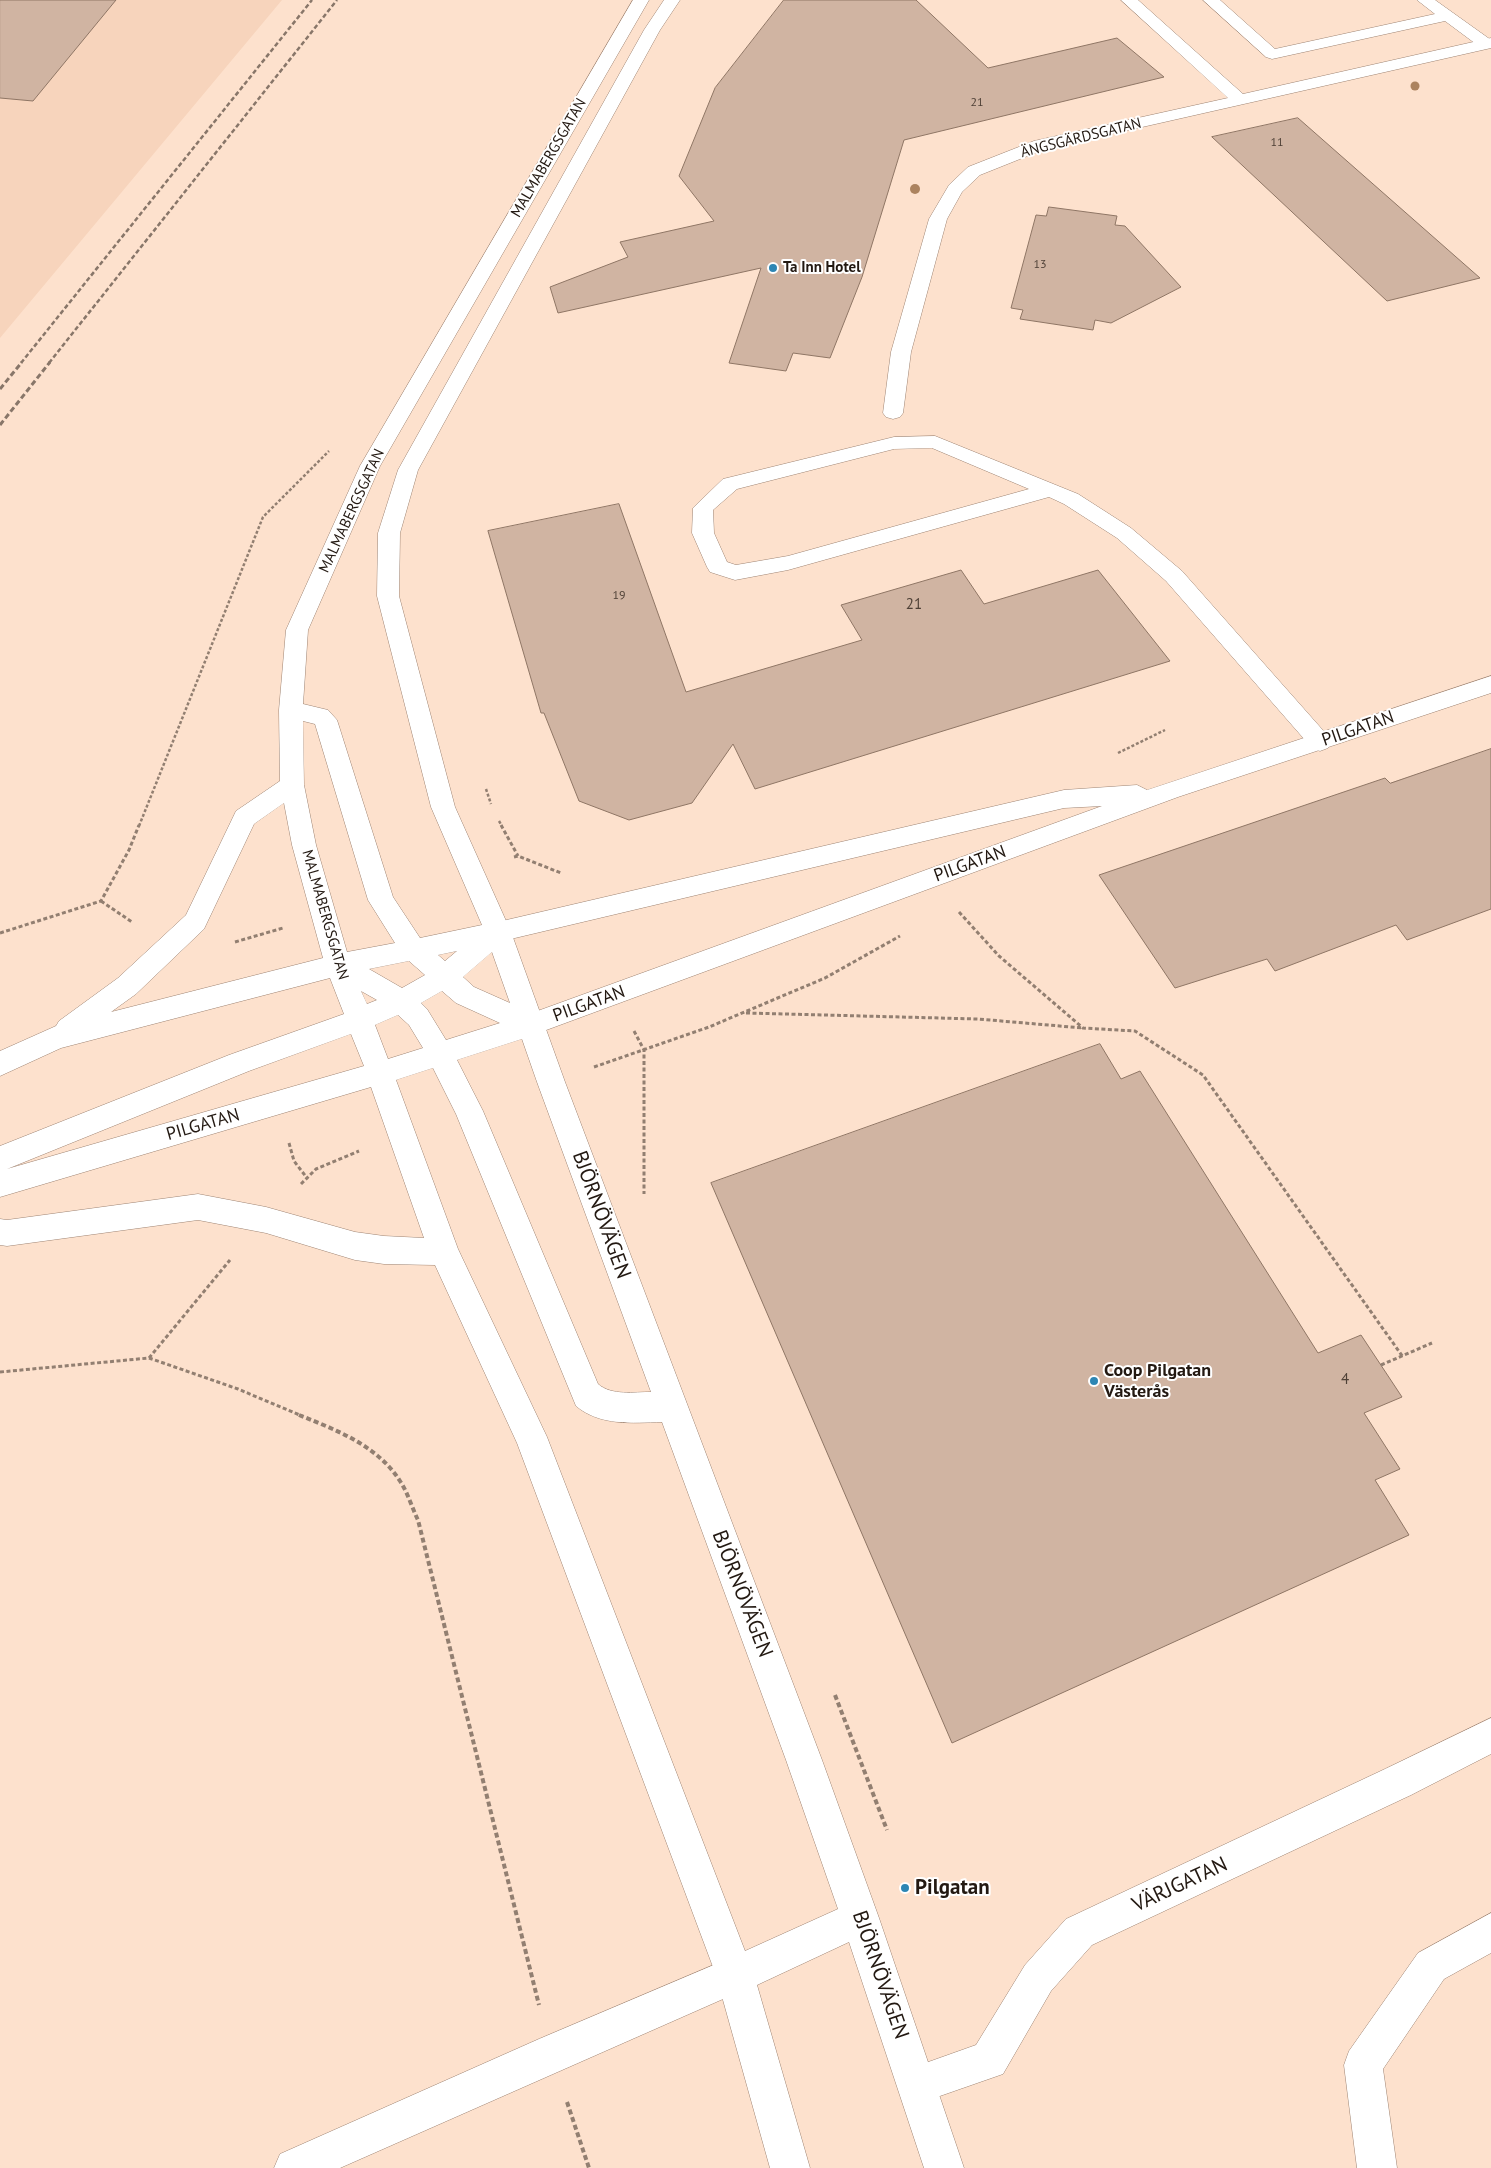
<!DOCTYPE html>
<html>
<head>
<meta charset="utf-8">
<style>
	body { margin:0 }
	canvas { display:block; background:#fde1cd }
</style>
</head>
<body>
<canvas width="1491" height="2168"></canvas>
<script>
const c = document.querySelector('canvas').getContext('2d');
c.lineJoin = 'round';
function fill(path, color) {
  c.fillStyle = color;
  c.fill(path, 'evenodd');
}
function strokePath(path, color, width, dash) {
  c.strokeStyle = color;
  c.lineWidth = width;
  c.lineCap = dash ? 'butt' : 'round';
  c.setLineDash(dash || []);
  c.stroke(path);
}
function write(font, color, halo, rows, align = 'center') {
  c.font = font + ' "PT Sans",sans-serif';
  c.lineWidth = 4;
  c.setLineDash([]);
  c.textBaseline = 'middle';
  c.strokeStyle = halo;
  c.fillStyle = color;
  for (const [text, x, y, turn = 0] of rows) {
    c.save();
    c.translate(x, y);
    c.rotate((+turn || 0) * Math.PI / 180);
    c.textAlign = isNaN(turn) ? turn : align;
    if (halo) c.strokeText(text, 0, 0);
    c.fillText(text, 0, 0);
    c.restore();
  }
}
const built = new Path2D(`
	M0 0H282L0 338Z`);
const building = new Path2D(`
	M0 0H116L33 101 0 98Z
	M784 0H916L988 68 1117 38 1164 77 904 140 862 277 830 358 793 353 786 371 729 363 761 268 558 313 550 287 628 257 620 242 714 221 679 176 715 88Z
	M1298 118 1480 278 1387 301 1212 137Z
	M1049 207 1117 216 1115 225 1125 226 1181 287 1111 323 1095 320 1093 330 1020 319 1023 310 1011 308 1036 215 1046 216Z
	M619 504 686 692 862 640 841 605 961 570 984 604 1098 570 1170 661 755 789 733 744 692 803 629 820 579 801 544 713H541L488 531Z
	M1491 749V909L1407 940 1396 925 1275 971 1267 959 1175 988 1099 875 1385 778 1390 783Z
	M1100 1044 1121 1079 1140 1071 1318 1353 1361 1335 1402 1397 1364 1413 1400 1469 1375 1480 1409 1535 952 1743 711 1183Z`);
const pathFar2 = new Path2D(`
	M1118 753 1165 730
	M486 789 491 804
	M499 821 502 826
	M139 826 263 517 329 451`);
const pathFar1 = new Path2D(`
	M501 825 518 856
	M514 857 518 856 561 873
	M101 901 132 922
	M959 912 999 956 1083 1028 1135 1031 1203 1075 1403 1357
	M0 933 101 901 129 850 139 825
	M235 942 283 928
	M746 1013 978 1019 1083 1028
	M634 1031 644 1050V1194
	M594 1067 709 1027 825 978 900 936
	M289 1143 294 1161 307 1178
	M301 1184 316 1169 359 1151
	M149 1358 230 1260
	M1381 1365 1432 1343
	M0 1372 149 1358 238 1389 302 1416`);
const path = new Path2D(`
	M299 1415C336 1430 377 1445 400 1481 408 1493 412 1508 418 1520L539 2005
	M835 1695 887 1830
	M567 2102 589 2168`);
const service = new Path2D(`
	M1203 0H1220L1275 49 1435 14 1417 0H1435L1491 40V47H1480L1445 21 1272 59 1266 57Z
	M935 436 1078 494 1131 528 1182 571 1328 736 1332 742 1328 748 1320 751 1312 748 1166 581 1117 538 1064 504 1049 497 788 570 735 580 710 572 707 567 692 533 693 508 723 479 894 437ZM932 448 1029 489 788 556 736 565 727 562 714 533 713 510 737 489 894 449Z
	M1491 1913V1953L1444 1979 1383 2069 1397 2168H1357L1344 2065 1349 2051 1418 1953Z`);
const minor = new Path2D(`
	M1121 0H1138L1243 94 1491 38V48L1045 149 980 175 962 192 947 219 911 352 903 413 900 417 893 419 886 417 883 413 891 352 929 219 949 185 968 167 1034 141 1228 98Z
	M1491 1718V1754L1411 1795 1092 1945 1051 1991 1003 2074 917 2104 903 2099 898 2085 903 2071 976 2045 1025 1965 1066 1919 1385 1769Z
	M735 1956 748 1962 754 1975 748 1988 340 2168H274L280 2154 539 2039Z`);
const tertiary = new Path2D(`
	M1491 676V693L1178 797 530 1036 521 1033 517 1025 521 1017 1102 806 1064 808 498 942 489 939 485 932 489 925 498 922 1064 790 1137 785 1147 790Z`);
const secondary = new Path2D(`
	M633 0H649L380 466 308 630 303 704 328 710 337 720 393 897 420 938 482 925 431 807 377 596 378 533 398 470 644 30 664 0H680L660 30 418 470 400 533 399 596 455 807 511 932 565 1082 822 1760 879 1918 964 2168H924L849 1942 757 1985 810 2168H770L716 1975 517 1443 435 1265 384 1264 355 1260 266 1233 198 1220 7 1246 0 1245V1219L7 1220 198 1194 266 1207 355 1232 384 1236 424 1238 371 1087 0 1197V1146L229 1055 344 1014 330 978 61 1048 0 1076V1051L56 1026 59 1021 118 978 186 915 236 811 280 781 279 710 286 630 360 466ZM303 721 315 724 368 900 395 943 347 952 316 845 304 785ZM284 803 292 845 323 958 111 1012 136 994 204 929 254 824ZM457 951 445 961 438 955ZM492 952 510 1003 474 987 463 977ZM409 961 425 975 402 988 369 969ZM361 991 377 1000 367 1004ZM442 991 456 1003 500 1023 446 1040 427 1009 421 1003ZM398 1015 409 1025 423 1048 388 1059 375 1025ZM351 1034 364 1066 7 1169 249 1071ZM522 1039 537 1082 651 1392C634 1392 612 1396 598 1384L483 1111 457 1060ZM433 1068 456 1114 576 1406C600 1426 632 1423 662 1422L786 1760 838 1909 745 1951 547 1437 458 1249 396 1080Z`);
const railFar1 = new Path2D(`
	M21 363 312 0
	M49 363 337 0`);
const rail = new Path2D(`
	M0 389 22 362
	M0 425 50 362`);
const trees = [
	[1415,86,4.5],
	[915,189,5]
];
const markers = [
	[773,268,5,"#2d86b4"],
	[1094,1381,5,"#2d86b4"],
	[905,1888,5,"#2d86b4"]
];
const farNumbernames = [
	["21",977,103],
	["11",1277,143],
	["13",1040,265],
	["19",619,596]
];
const farStreetnames = [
	["ÄNGSGÄRDSGATAN",1081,138,-14],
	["MALMABERGSGATAN",549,158,-60],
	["MALMABERGSGATAN",352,511,-65],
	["MALMABERGSGATAN",325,915,74]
];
const farPoinames = [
	["Ta Inn Hotel",783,268]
];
const numberNames = [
	["21",914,605],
	["4",1345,1380]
];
const streetNames = [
	["PILGATAN",1358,729,-19],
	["PILGATAN",970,864,-20],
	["PILGATAN",589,1004,-20],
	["PILGATAN",203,1125,-16]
];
const poiNames = [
	["Coop Pilgatan",1104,1371],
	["Västerås",1104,1392]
];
const nearStreetnames = [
	["BJÖRNÖVÄGEN",601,1215,70],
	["BJÖRNÖVÄGEN",742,1594,69],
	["VÄRJGATAN",1180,1885,-25],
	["BJÖRNÖVÄGEN",880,1975,71]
];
const nearPoinames = [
	["Pilgatan",915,1888]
];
fill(built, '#f7d4bc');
fill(building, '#d0b4a2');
strokePath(building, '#8f7665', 1);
strokePath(service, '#9e8473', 1);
strokePath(minor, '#9e8473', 1);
strokePath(tertiary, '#9e8473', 1);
strokePath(secondary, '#9e8473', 1);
strokePath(pathFar2, '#927f71', 2.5, [3, 2]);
strokePath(pathFar1, '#927f71', 3, [4, 2.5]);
strokePath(path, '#927f71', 4, [5, 3]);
fill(service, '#fff');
fill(minor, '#fff');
fill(tertiary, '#fff');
fill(secondary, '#fff');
strokePath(railFar1, '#887669', 2.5, [4.5, 2.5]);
strokePath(rail, '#887669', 3, [5.5, 3]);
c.fillStyle = '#ac835f';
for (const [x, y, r] of trees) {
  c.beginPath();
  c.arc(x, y, r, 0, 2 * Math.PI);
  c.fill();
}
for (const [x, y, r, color] of markers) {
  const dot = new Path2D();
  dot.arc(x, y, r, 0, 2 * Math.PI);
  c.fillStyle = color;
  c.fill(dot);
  strokePath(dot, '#fff', 2);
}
write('12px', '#4e4036', null, farNumbernames);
write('15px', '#231912', '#fff', farStreetnames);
write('bold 15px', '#231912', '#fff', farPoinames, 'left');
write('15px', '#4e4036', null, numberNames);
write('18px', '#231912', '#fff', streetNames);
write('bold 18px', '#231912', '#fff', poiNames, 'left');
write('21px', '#231912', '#fff', nearStreetnames);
write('bold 21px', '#231912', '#fff', nearPoinames, 'left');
</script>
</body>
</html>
